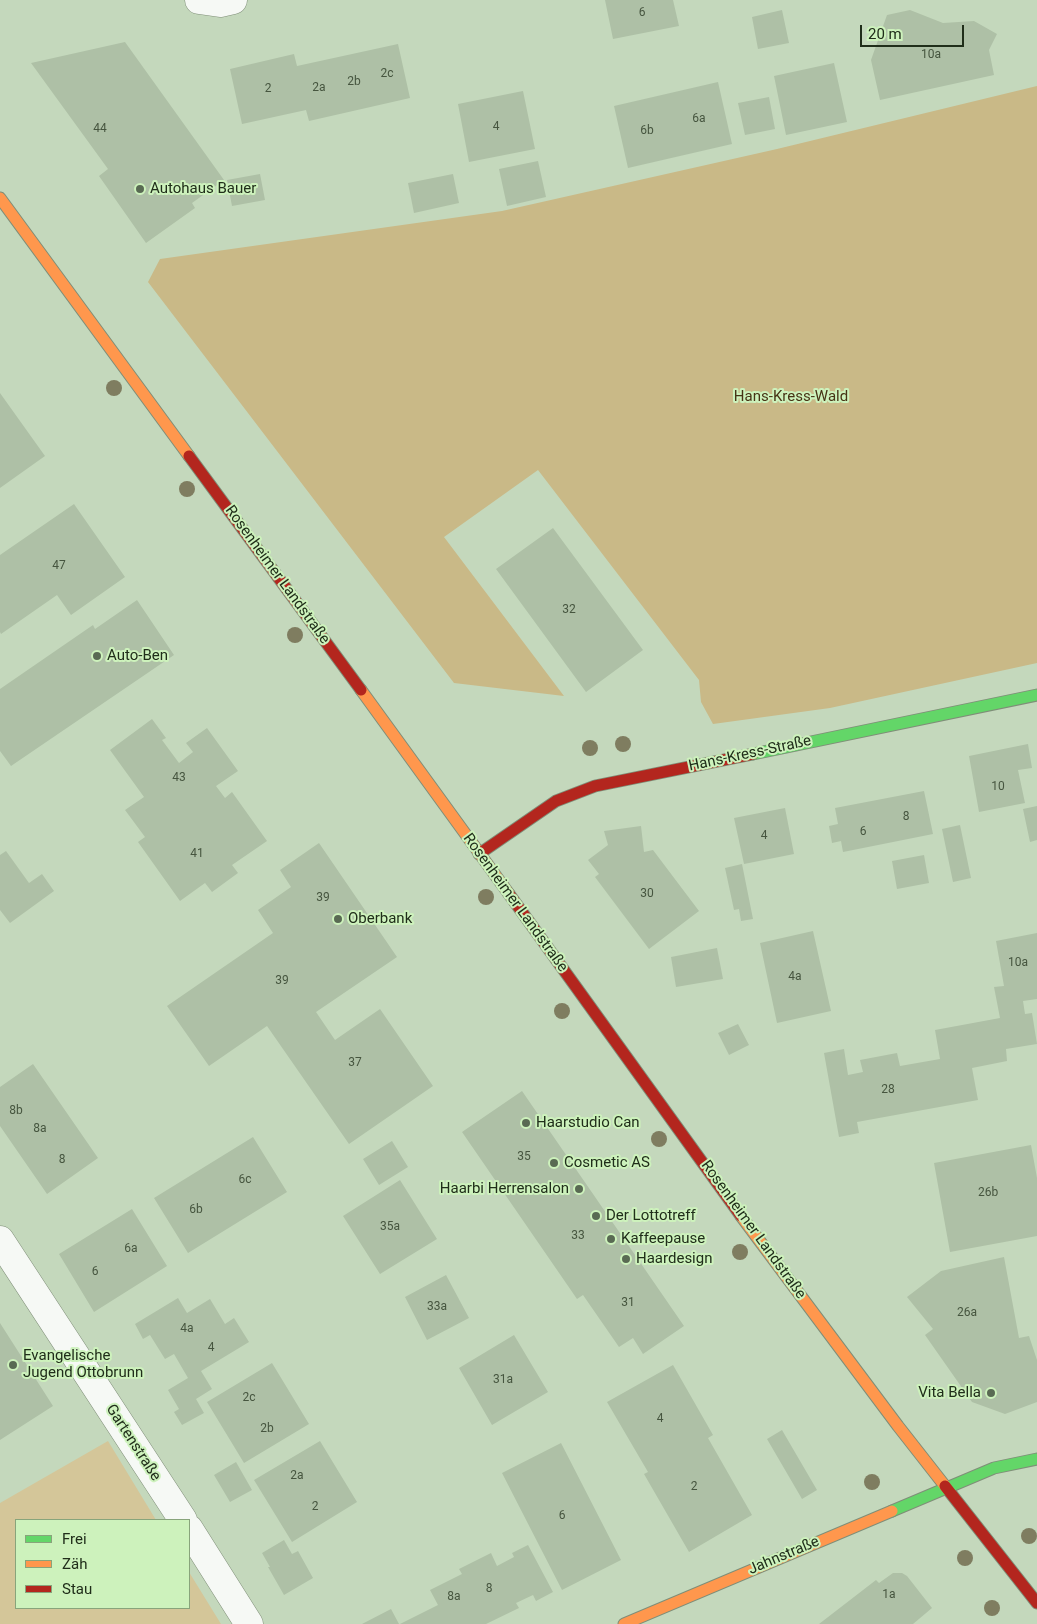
<!DOCTYPE html>
<html>
<head>
<meta charset="utf-8">
<style>
	body { margin:0 }
	#map { position:relative; width:1037px; height:1624px; overflow:hidden; background:#c4d8bc; font-family:Roboto,sans-serif }
	canvas { display:block }
	.legend { position:absolute; left:15px; top:1519px; width:175px; height:90px; box-sizing:border-box; background:#cdf2bc; border:1px solid #88a47b; margin:0; padding:6px 9px; list-style:none; font-size:15px; color:#202e1a }
	.legend li { display:flex; align-items:center; gap:10px; height:25px }
	.legend b { width:25px; border:1px solid #88a47b }
	.scale { position:absolute; left:860px; top:25px; width:104px; height:22px; box-sizing:border-box; border:2px solid #202e1a; border-top:0; padding-left:6px; font-size:15px; line-height:18px; white-space:nowrap; color:#202e1a; -webkit-text-stroke:4px #cdf2bc; paint-order:stroke }
</style>
</head>
<body>
<div id="map">
<canvas width="1037" height="1624"></canvas>
<ul class="legend">
<li><b style="height:6px;background:#63d668"></b>Frei</li>
<li><b style="height:6px;background:#ff974d"></b>Zäh</li>
<li><b style="height:6px;background:#b3261e"></b>Stau</li>
</ul>
<div class="scale">20 m</div>
</div>
<script>
const c = document.querySelector('canvas').getContext('2d');
c.lineJoin = 'round';
function fill(path, color) {
  c.fillStyle = color;
  c.fill(path, 'evenodd');
}
function strokePath(path, color, width, dash) {
  c.strokeStyle = color;
  c.lineWidth = width;
  c.lineCap = dash ? 'butt' : 'round';
  c.setLineDash(dash || []);
  c.stroke(path);
}
function write(font, color, halo, rows, align = 'center') {
  c.font = font + ' Roboto,sans-serif';
  c.lineWidth = 4;
  c.setLineDash([]);
  c.textBaseline = 'middle';
  c.strokeStyle = halo;
  c.fillStyle = color;
  for (const [text, x, y, turn = 0] of rows) {
    c.save();
    c.translate(x, y);
    c.rotate((+turn || 0) * Math.PI / 180);
    c.textAlign = isNaN(turn) ? turn : align;
    if (halo) c.strokeText(text, 0, 0);
    c.fillText(text, 0, 0);
    c.restore();
  }
}
const green = new Path2D(`
	M108 1441 156 1520H16V1608H189V1572L221 1624H0V1503Z`);
const forest = new Path2D(`
	M1037 86V663L830 708 713 724 701 702 699 680 538 470 444 537 564 696 454 683 148 282 160 259 502 211 777 149Z`);
const building = new Path2D(`
	M605 0H673L679 26 613 39Z
	M782 10 789 43 758 49 752 17Z
	M910 10 943 23 974 21 997 34 989 50 994 75 880 100 871 60 887 15Z
	M125 42 224 180 192 203 195 208 146 243 99 176 108 169 31 63Z
	M398 44 410 98 309 121 306 110 242 124 230 69 294 54 297 66Z
	M834 63 847 122 786 135 774 76Z
	M718 82 732 144 628 168 614 106Z
	M523 91 535 149 469 162 458 104Z
	M769 97 775 129 745 135 738 103Z
	M538 161 546 197 507 206 499 169Z
	M260 174 265 200 232 206 227 180Z
	M453 174 459 203 414 213 408 183Z
	M0 393 45 456 0 488Z
	M74 504 125 577 71 615 57 595 1 634 0 632V555Z
	M553 528 643 650 586 692 496 569Z
	M137 600 174 655 11 766 0 751V689L93 625 95 629Z
	M152 719 166 738 162 740 179 763 193 752 186 743 207 728 238 771 216 786 225 798 232 792 267 841 232 865 238 873 212 892 205 883 180 901 138 842 145 837 125 810 144 797 110 750Z
	M1028 744 1032 768 1018 770 1025 803 979 812 969 756Z
	M924 791 933 834 843 852 841 841 832 843 829 826 838 824 835 808Z
	M1037 806V840L1030 842 1023 809Z
	M785 808 794 854 744 864 734 818Z
	M960 825 971 878 953 882 942 829Z
	M641 826 644 852 653 850 699 911 649 949 595 877 599 874 588 860 608 845 604 831Z
	M319 843 397 957 316 1012 335 1040 380 1009 433 1086 349 1144 267 1026 209 1066 167 1006 273 933 258 910 291 887 280 870Z
	M6 851 29 883 42 874 54 891 10 923 0 910V855Z
	M924 855 929 883 897 889 892 861Z
	M742 864 753 919 741 921 739 909 734 910 725 868Z
	M813 931 831 1011 777 1023 760 943Z
	M1037 933V999L1023 1001 1025 1014 1032 1013 1037 1044 1006 1049 1007 1061 972 1068 978 1100 857 1122 859 1133 839 1137 824 1053 844 1049 848 1075 863 1072 860 1060 897 1053 900 1066 940 1059 935 1030 1000 1018 994 987 1004 986 996 941Z
	M717 948 723 979 676 987 671 957Z
	M738 1024 749 1045 729 1055 718 1033Z
	M33 1064 98 1158 47 1194 0 1126V1087Z
	M522 1091 684 1326 643 1354 633 1338 619 1347 583 1295 577 1299 462 1132Z
	M253 1137 287 1192 188 1253 154 1198Z
	M392 1141 408 1167 379 1185 363 1159Z
	M1031 1145 1037 1178V1236L950 1252 934 1163Z
	M400 1180 437 1239 380 1274 343 1216Z
	M132 1209 167 1266 94 1312 59 1254Z
	M1004 1257 1019 1338 1029 1336 1037 1360V1402L1005 1414 972 1402 925 1335 933 1329 907 1297 941 1271Z
	M446 1275 469 1318 427 1340 405 1297Z
	M178 1298 187 1313 210 1299 225 1324 234 1318 249 1342 201 1371 212 1389 196 1399 204 1413 182 1425 174 1412 179 1409 168 1390 188 1378 174 1354 165 1359 150 1335 143 1339 135 1324Z
	M0 1323 53 1406 0 1440Z
	M514 1335 548 1392 492 1425 459 1368Z
	M272 1363 309 1424 244 1463 207 1402Z
	M673 1365 713 1435 708 1438 752 1515 689 1552 644 1474 648 1472 607 1402Z
	M782 1430 817 1490 802 1499 767 1439Z
	M320 1441 357 1502 292 1542 254 1480Z
	M561 1443 621 1560 562 1590 502 1473Z
	M236 1462 252 1490 230 1502 214 1475Z
	M284 1540 292 1554 298 1551 313 1578 284 1595 268 1567H270L262 1553Z
	M528 1545 553 1592 536 1601 533 1595 516 1603 519 1608 486 1624H400L438 1605 430 1590 462 1574 459 1569 491 1553 497 1566 514 1557 512 1553Z
	M893 1573H902L907 1576 932 1608 913 1624H819L876 1580 879 1583Z
	M391 1609 399 1624H362Z`);
const street = new Path2D(`
	M199 0 220 3 233 0
	M0 1240 183 1520
	M189 1529 249 1624`);
const fast = new Path2D(`
	M753 754 1037 695
	M892 1511 994 1468 1037 1459`);
const slow = new Path2D(`
	M0 198 189 456
	M361 690 509 894
	M741 1216 898 1426 945 1486
	M624 1624 892 1511`);
const jam = new Path2D(`
	M189 456 361 690
	M479 854 556 801 595 786 753 754
	M509 894 741 1216
	M945 1486 1037 1603`);
const trees = [
	[114,388],
	[187,489],
	[295,635],
	[623,744],
	[590,748],
	[486,897],
	[562,1011],
	[659,1139],
	[740,1252],
	[872,1482],
	[1029,1536],
	[965,1558],
	[992,1608]
];
const markers = [
	[140,189,5,"#596a53"],
	[97,656,5,"#596a53"],
	[338,919,5,"#596a53"],
	[526,1123,5,"#596a53"],
	[554,1163,5,"#596a53"],
	[579,1189,5,"#596a53"],
	[596,1216,5,"#596a53"],
	[611,1239,5,"#596a53"],
	[626,1259,5,"#596a53"],
	[13,1365,5,"#596a53"],
	[991,1393,5,"#596a53"]
];
const numberNames = [
	["6",642,13],
	["10a",931,55],
	["2c",387,74],
	["2b",354,82],
	["2a",319,88],
	["2",268,89],
	["6a",699,119],
	["4",496,127],
	["44",100,129],
	["6b",647,131],
	["47",59,566],
	["32",569,610],
	["43",179,778],
	["10",998,787],
	["8",906,817],
	["6",863,832],
	["4",764,836],
	["41",197,854],
	["30",647,894],
	["39",323,898],
	["10a",1018,963],
	["4a",795,977],
	["39",282,981],
	["37",355,1063],
	["28",888,1090],
	["8b",16,1111],
	["8a",40,1129],
	["35",524,1157],
	["8",62,1160],
	["6c",245,1180],
	["26b",988,1193],
	["6b",196,1210],
	["35a",390,1227],
	["33",578,1236],
	["6a",131,1249],
	["6",95,1272],
	["31",628,1303],
	["33a",437,1307],
	["26a",967,1313],
	["4a",187,1329],
	["4",211,1348],
	["31a",503,1380],
	["2c",249,1398],
	["4",660,1419],
	["2b",267,1429],
	["2a",297,1476],
	["2",694,1487],
	["2",315,1507],
	["6",562,1516],
	["8",489,1589],
	["1a",889,1595],
	["8a",454,1597]
];
const poiNames = [
	["Autohaus Bauer",150,189],
	["Auto-Ben",107,656],
	["Oberbank",348,919],
	["Haarstudio Can",536,1123],
	["Cosmetic AS",564,1163],
	["Haarbi Herrensalon",569,1189,"right"],
	["Der Lottotreff",606,1216],
	["Kaffeepause",621,1239],
	["Haardesign",636,1259],
	["Evangelische",23,1356],
	["Jugend Ottobrunn",23,1373],
	["Vita Bella",981,1393,"right"]
];
const parkNames = [
	["Hans-Kress-Wald",791,397]
];
const streetNames = [
	["Rosenheimer Landstraße",277,575,54],
	["Hans-Kress-Straße",750,754,-12],
	["Rosenheimer Landstraße",515,903,54],
	["Rosenheimer Landstraße",753,1230,54],
	["Gartenstraße",133,1443,57],
	["Jahnstraße",784,1556,-23]
];
fill(green, '#d4c699');
fill(forest, '#c9b987');
fill(building, '#aec0a6');
strokePath(street, '#7f8e78', 29);
strokePath(fast, '#7f8e78', 13);
strokePath(slow, '#7f8e78', 13);
strokePath(jam, '#7f8e78', 13);
strokePath(street, '#f6f9f5', 28);
strokePath(fast, '#63d668', 11);
strokePath(slow, '#ff974d', 11);
strokePath(jam, '#b3261e', 11);
c.fillStyle = '#7f7d60';
for (const [x, y] of trees) {
  c.beginPath();
  c.arc(x, y, 8, 0, 2 * Math.PI);
  c.fill();
}
for (const [x, y, r, color] of markers) {
  const dot = new Path2D();
  dot.arc(x, y, r, 0, 2 * Math.PI);
  c.fillStyle = color;
  c.fill(dot);
  strokePath(dot, '#cdf2bc', 2);
}
write('12px', '#46553f', null, numberNames);
write('15px', '#202e1a', '#cdf2bc', poiNames, 'left');
write('15px', '#473315', '#cdf2bc', parkNames);
write('15px', '#202e1a', '#cdf2bc', streetNames);
</script>
</body>
</html>
